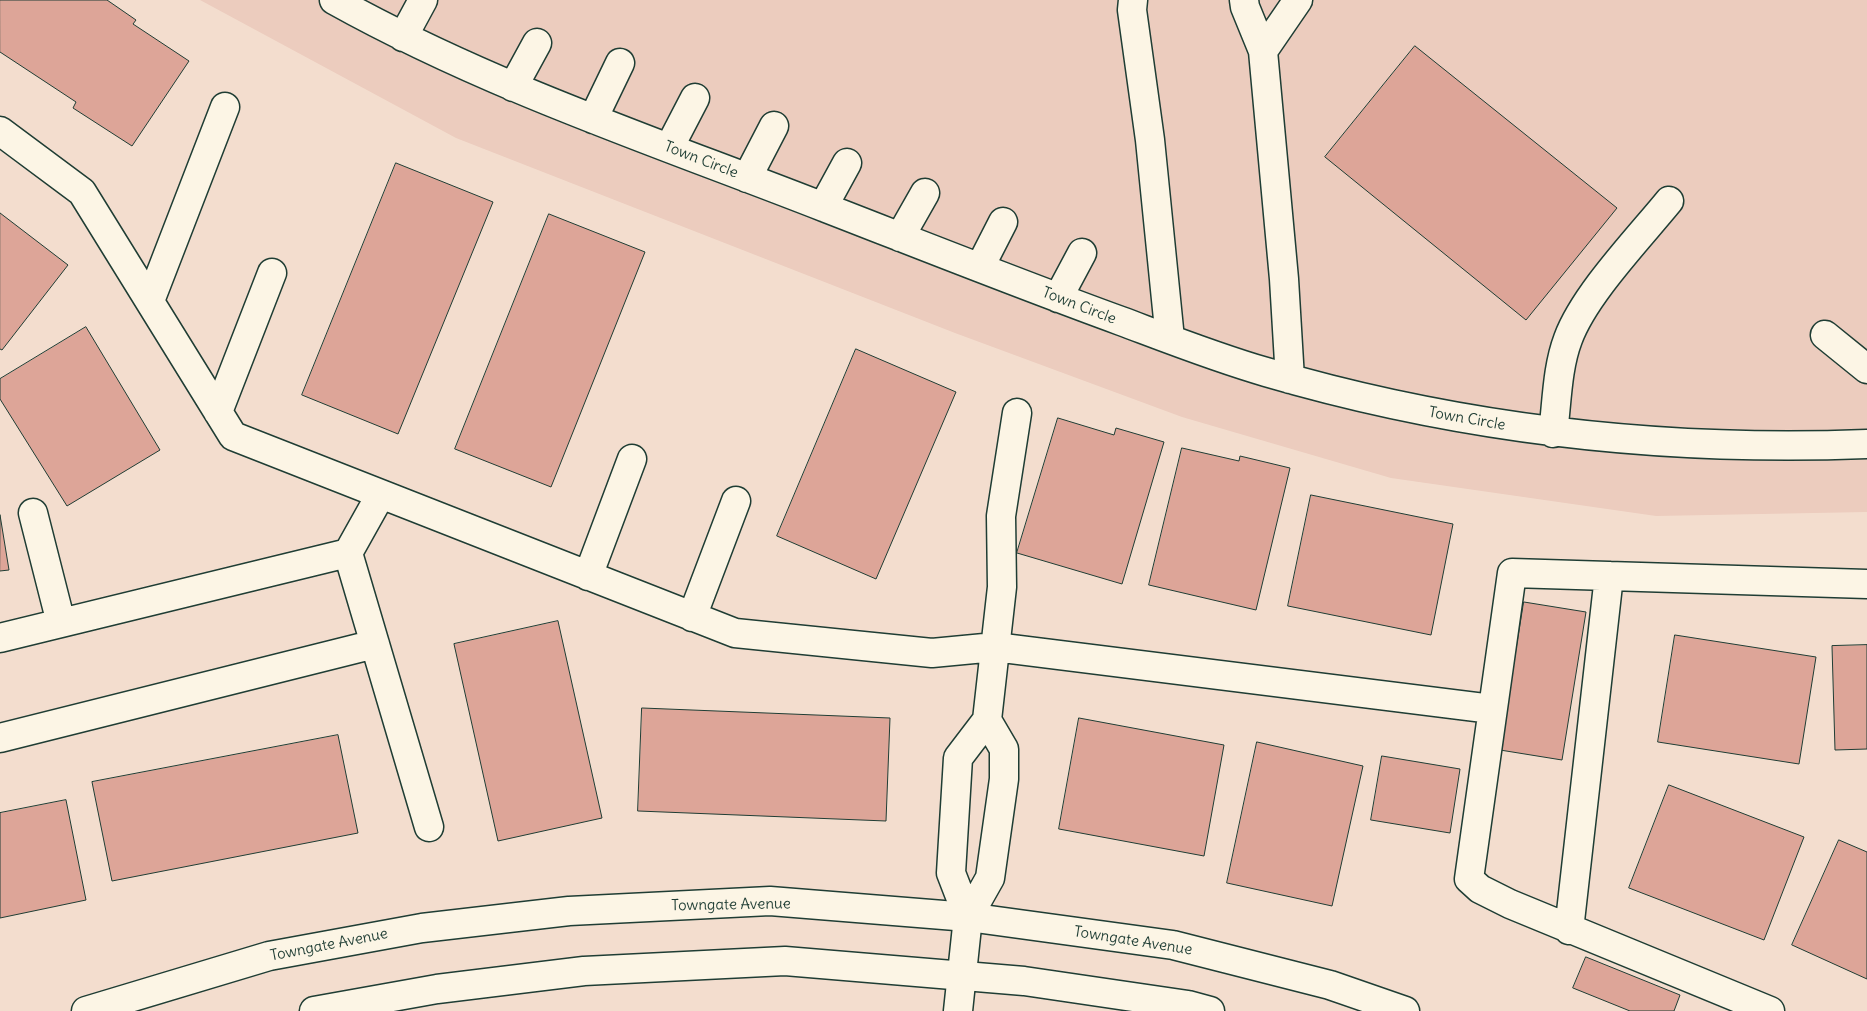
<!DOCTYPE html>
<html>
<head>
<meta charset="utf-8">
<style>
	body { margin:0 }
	canvas { display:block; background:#f3ddce }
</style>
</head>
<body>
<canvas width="1867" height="1011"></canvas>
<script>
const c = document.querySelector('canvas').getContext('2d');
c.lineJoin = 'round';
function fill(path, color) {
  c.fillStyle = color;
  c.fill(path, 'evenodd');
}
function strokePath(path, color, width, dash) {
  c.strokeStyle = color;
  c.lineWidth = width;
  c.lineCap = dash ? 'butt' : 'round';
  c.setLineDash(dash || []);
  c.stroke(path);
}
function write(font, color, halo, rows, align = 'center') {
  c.font = font + ' Delius,sans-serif';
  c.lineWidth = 4;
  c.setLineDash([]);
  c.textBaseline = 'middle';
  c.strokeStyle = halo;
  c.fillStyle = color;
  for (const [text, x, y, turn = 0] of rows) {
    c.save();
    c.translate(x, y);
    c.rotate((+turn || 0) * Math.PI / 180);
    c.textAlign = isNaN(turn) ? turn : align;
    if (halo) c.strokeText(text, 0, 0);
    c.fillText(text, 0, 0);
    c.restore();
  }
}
const built = new Path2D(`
	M200 0H1867V512L1656 516 1391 478 1182 417 955 333 456 138Z`);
const building = new Path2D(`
	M0 0H107L136 20 133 24 189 61 132 146 73 108 76 102 0 52Z
	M1415 46 1617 208 1526 320 1325 157Z
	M396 163 493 202 398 434 302 395Z
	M0 213 68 265 2 350 0 349Z
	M549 214 645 252 551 487 455 449Z
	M86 327 160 450 67 506 0 399V379Z
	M856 349 956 392 876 579 777 536Z
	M1058 418 1114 435 1116 428 1164 442 1122 584 1017 553Z
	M1182 448 1239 461 1240 456 1290 468 1256 610 1149 585Z
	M1311 495 1453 524 1431 635 1288 606Z
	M0 515 9 570 0 571Z
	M1524 602 1586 612 1562 760 1500 750Z
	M558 621 602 818 498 841 454 644Z
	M1675 635 1816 657 1799 764 1658 742Z
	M1867 645V749L1835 750 1832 646Z
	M642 708 890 718 886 821 638 811Z
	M1079 718 1224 745 1204 856 1059 829Z
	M338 735 358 833 112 881 92 782Z
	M1257 742 1363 766 1332 906 1227 883Z
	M1382 756 1460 769 1450 833 1371 820Z
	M1669 785 1804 837 1764 940 1629 888Z
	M66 800 86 900 0 918V813Z
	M1839 840 1867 852V979L1792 945Z
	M1586 957 1680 995 1674 1011H1630L1573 988Z`);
const minor = new Path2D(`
	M334 0C490 87 660 143 826 208 924 246 1022 285 1121 321 1169 339 1217 358 1266 372 1464 430 1661 452 1867 444
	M1133 0 1132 10 1150 140 1170 339
	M1244 0 1245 7 1263 51
	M403 37 423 0
	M513 87 537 43
	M593 119 620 63
	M0 131 82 192 233 436 735 633 932 653 995 647 1492 709
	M669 148 695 98
	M747 178 774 126
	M823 207 847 163
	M900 237 925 193
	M980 267 1003 222
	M1058 298 1082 253
	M150 301 225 107
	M1825 335 1867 369
	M1290 379 1284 279 1263 51 1298 0
	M218 412 272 273
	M1553 433C1557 402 1557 368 1568 339 1584 295 1638 239 1669 201
	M33 513 61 623
	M348 553 429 827
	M588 576 632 459
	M692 617 736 501
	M0 638 348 553 381 494
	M0 738 375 644
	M968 917 951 873 958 758 987 720 1002 587 1001 516 1017 413
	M1569 930 1609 576
	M958 1011 968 917 990 878 1004 779V749L987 720
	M1770 1011 1510 904 1480 889 1469 879 1512 573 1867 584`);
const major = new Path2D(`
	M86 1011 269 956 422 928 569 911 770 901 968 917 1173 945 1330 985 1405 1011
	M314 1011 437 989 584 971 785 961 1024 981 1188 1005 1210 1011`);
const streetNames = [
	["Town Circle",701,160,21],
	["Town Circle",1079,306,21],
	["Town Circle",1467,419,10],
	["Towngate Avenue",731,905,-1],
	["Towngate Avenue",1133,941,9],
	["Towngate Avenue",329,945,-11]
];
fill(built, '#ecccbe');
fill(building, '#dda598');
strokePath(building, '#1f3d34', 1);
strokePath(minor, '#1f3d34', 31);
strokePath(major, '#1f3d34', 31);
strokePath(minor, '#fcf5e5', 28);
strokePath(major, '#fcf5e5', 28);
write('15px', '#1f3d34', '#fcf5e5', streetNames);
</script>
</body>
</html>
